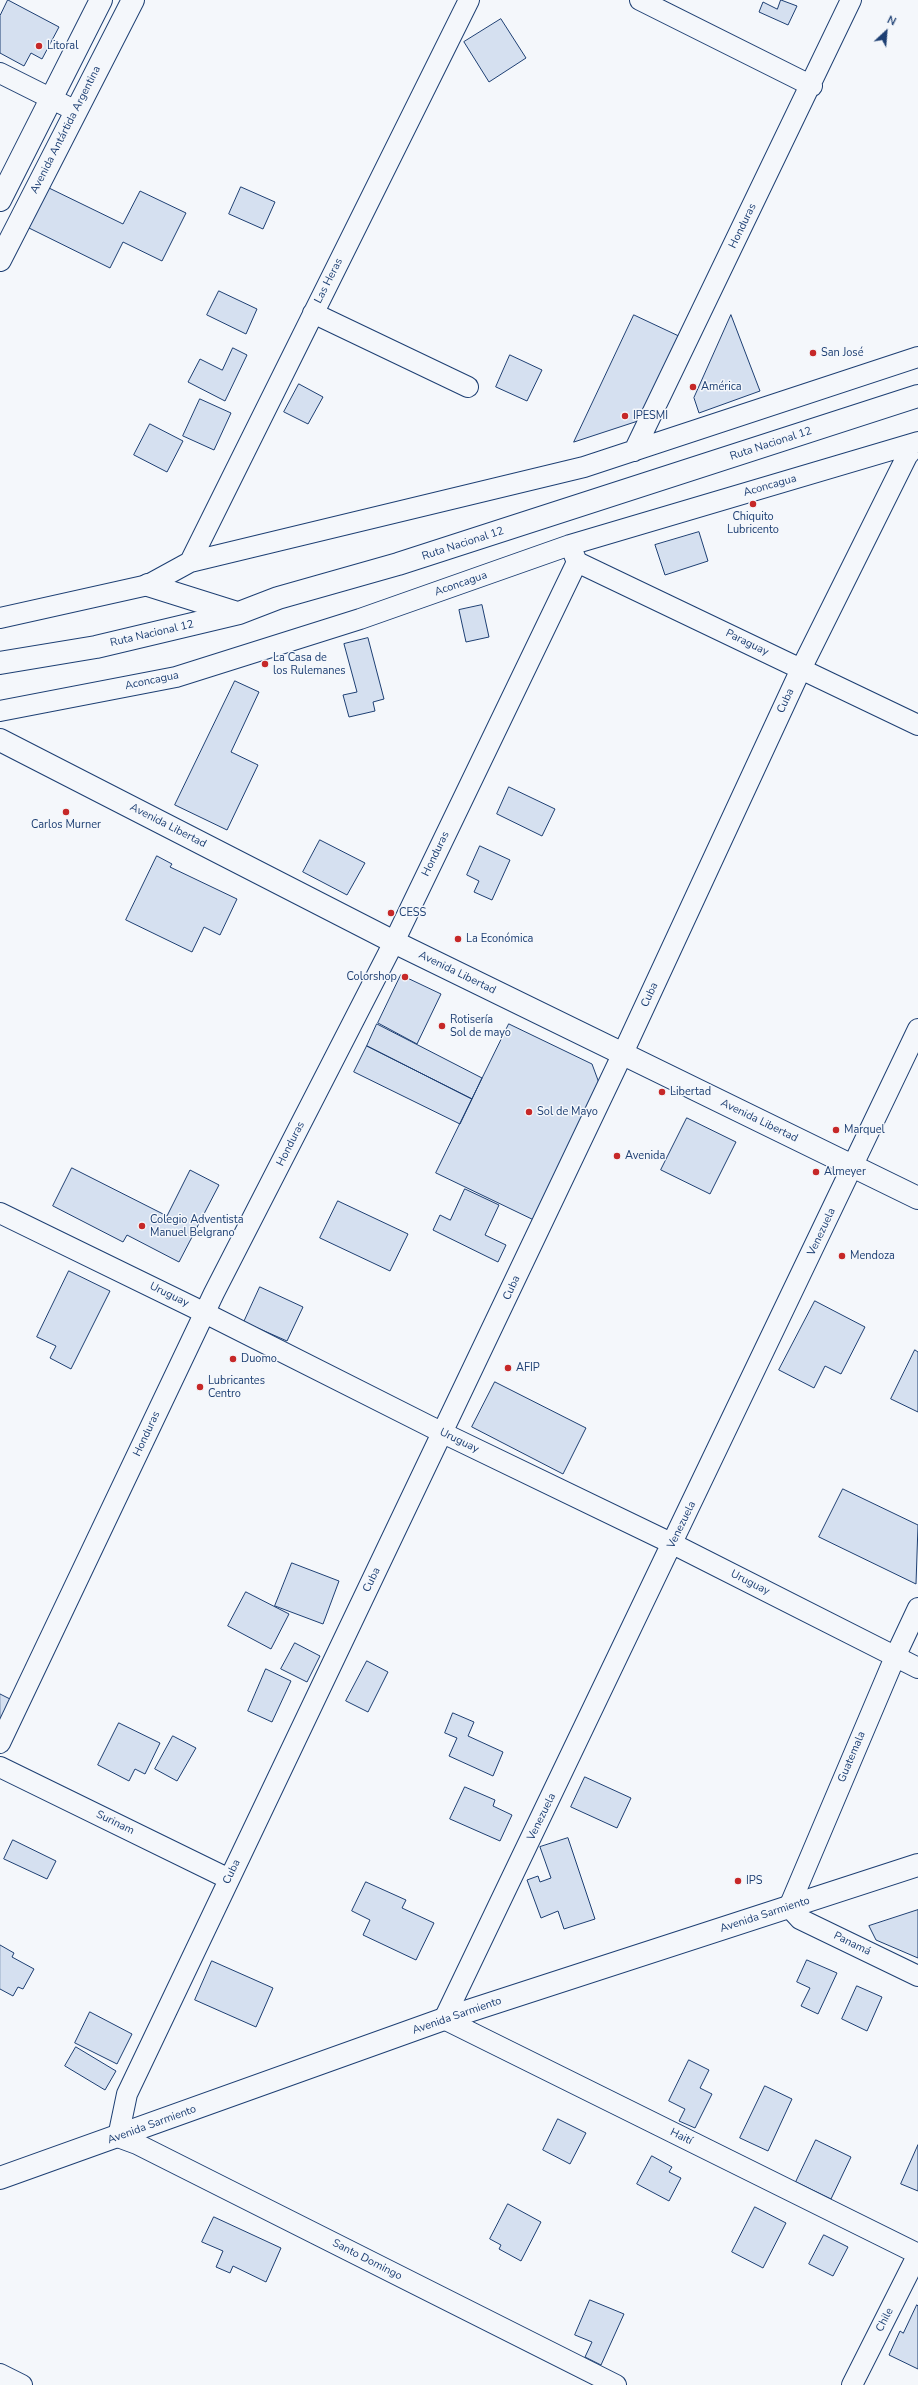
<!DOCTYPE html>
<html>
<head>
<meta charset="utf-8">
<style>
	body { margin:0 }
	#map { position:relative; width:918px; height:2385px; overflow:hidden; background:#f4f7fb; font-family:"Nunito Sans",sans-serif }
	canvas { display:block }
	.north { position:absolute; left:866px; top:12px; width:40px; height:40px; -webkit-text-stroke:3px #f4f7fb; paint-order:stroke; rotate:26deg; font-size:11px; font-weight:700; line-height:16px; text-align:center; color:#1d3f73 }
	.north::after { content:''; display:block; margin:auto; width:14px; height:18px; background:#1d3f73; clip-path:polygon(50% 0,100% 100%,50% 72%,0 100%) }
</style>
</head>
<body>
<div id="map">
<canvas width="918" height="2385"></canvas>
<div class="north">N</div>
</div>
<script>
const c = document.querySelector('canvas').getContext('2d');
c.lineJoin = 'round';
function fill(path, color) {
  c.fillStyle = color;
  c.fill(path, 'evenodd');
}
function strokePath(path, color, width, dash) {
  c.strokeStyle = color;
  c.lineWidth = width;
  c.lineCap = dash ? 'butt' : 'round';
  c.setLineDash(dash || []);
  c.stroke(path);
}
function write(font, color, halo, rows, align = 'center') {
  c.font = font + ' "Nunito Sans",sans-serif';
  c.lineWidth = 3;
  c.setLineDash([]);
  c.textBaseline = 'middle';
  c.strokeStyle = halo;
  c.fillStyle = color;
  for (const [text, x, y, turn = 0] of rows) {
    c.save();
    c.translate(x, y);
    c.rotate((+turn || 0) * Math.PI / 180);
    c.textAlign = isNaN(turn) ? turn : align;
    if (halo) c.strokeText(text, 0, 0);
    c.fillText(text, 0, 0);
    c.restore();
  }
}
const building = new Path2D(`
	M8 0 59 27 42 59 31 53 24 66 0 53V16Z
	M781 0 797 6 788 25 759 12 763 2 777 9Z
	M501 19 526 58 489 82 464 42Z
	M241 187 275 202 263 229 229 214Z
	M49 188 123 224 140 191 186 213 162 261 123 242 110 268 29 228Z
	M219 291 257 309 246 334 207 315Z
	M634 315 683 338 644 419 574 442Z
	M731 315 760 391 699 413 694 398Z
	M233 348 247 355 225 401 188 382 200 359 222 370Z
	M510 355 542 370 527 401 496 387Z
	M299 384 323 397 308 424 284 412Z
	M200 399 231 413 214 450 183 436Z
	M150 424 183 441 167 472 134 455Z
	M699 532 708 561 665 575 655 545Z
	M482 605 489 637 466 642 459 610Z
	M368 638 384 699 373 702 375 711 349 717 343 695 357 692 344 644Z
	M235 681 259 692 231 752 258 765 227 830 175 805Z
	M509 787 555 809 542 836 497 814Z
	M320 840 365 863 347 895 303 872Z
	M480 846 510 860 492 900 474 892 479 881 467 875Z
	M157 856 172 864 170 867 237 899 220 935 204 927 192 952 126 920Z
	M401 975 441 994 417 1044 378 1023Z
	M377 1024 482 1078 472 1099 367 1046Z
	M509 1024 592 1064 602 1091 538 1222 436 1173Z
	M367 1046 472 1099 460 1124 354 1072Z
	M687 1118 736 1142 710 1194 661 1170Z
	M72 1168 167 1216 190 1170 219 1185 179 1262 127 1235 123 1242 53 1206Z
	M465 1189 499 1205 485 1235 506 1245 498 1262 433 1230 440 1215 450 1220Z
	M338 1201 408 1234 390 1271 320 1238Z
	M69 1271 110 1291 71 1369 50 1358 56 1346 37 1337Z
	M260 1287 303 1307 287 1341 244 1322Z
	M815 1301 865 1327 841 1374 825 1366 814 1388 779 1370Z
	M915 1350 918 1352V1412L891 1399Z
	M495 1382 586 1428 563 1474 472 1427Z
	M843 1489 918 1525 916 1584 819 1537Z
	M292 1563 339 1581 323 1624 275 1606Z
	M246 1592 289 1614 271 1649 228 1626Z
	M295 1643 320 1656 307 1682 281 1669Z
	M367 1661 388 1672 368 1712 346 1701Z
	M266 1669 291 1681 272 1722 248 1711Z
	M0 1694 10 1699 0 1722Z
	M453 1713 474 1722 468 1736 503 1752 493 1776 449 1756 457 1738 445 1733Z
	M119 1723 160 1743 145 1774 135 1769 129 1781 98 1765Z
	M173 1736 196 1748 177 1781 155 1769Z
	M585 1777 631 1798 617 1828 571 1807Z
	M465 1787 495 1800 493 1806 512 1815 500 1841 450 1819Z
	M568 1838 595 1919 564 1929 558 1911 541 1918 527 1880 538 1876 540 1882 551 1878 540 1847Z
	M13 1840 56 1861 47 1879 4 1859Z
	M366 1882 406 1900 402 1908 434 1923 416 1960 363 1935 370 1920 352 1911Z
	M918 1910V1958L876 1940 869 1926Z
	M0 1945 14 1953 12 1957 34 1969 23 1989 18 1987 13 1996 0 1989Z
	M807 1960 837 1973 818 2014 801 2006 810 1988 797 1982Z
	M212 1961 273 1988 256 2027 195 2000Z
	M857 1986 882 1997 867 2031 842 2019Z
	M90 2012 132 2034 117 2064 75 2043Z
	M76 2047 116 2071 105 2090 65 2066Z
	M689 2060 709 2070 700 2088 712 2094 695 2128 679 2121 685 2109 669 2101Z
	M765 2086 792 2099 768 2151 740 2138Z
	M558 2119 586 2133 570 2164 543 2150Z
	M816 2140 851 2157 831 2199 796 2182Z
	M918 2145V2191L901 2184Z
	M652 2156 672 2167 669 2172 681 2178 669 2201 637 2184Z
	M508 2204 541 2222 521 2261 499 2249 501 2245 490 2239Z
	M755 2207 786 2223 763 2268 732 2252Z
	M214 2217 281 2248 266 2282 233 2266 230 2273 216 2267 223 2251 202 2242Z
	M824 2235 848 2247 833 2276 809 2264Z
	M590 2300 624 2314 601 2365 585 2357 592 2342 575 2335Z
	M917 2305 918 2306V2369L889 2355 900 2331 903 2333Z`);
const minor = new Path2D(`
	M640 0 812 86
	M0 73 76 111
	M313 313 468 387
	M634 451 851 0
	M190 562 469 0
	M577 562 918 725
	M0 618 148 585 190 562 584 467 918 357
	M0 711 176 677 360 619 570 545 918 442
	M918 1029 444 2019 918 2254
	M0 1213 205 1313 443 1433 673 1544 918 1668
	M918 1608 895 1657 789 1907 800 1919 918 1976
	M0 1743 214 1293 394 942 577 562 570 545
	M0 1767 229 1879
	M0 2374 22 2385
	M616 2385 137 2144 118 2137 127 2094 623 1053 801 669 907 456 918 443
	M852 2385 918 2254`);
const major = new Path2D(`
	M0 200 101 0
	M0 260 133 0
	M0 740 394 942 918 1198
	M0 2178 444 2019 918 1865`);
const highway = new Path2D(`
	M148 585 237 613
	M0 663 96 647 239 613 278 598 398 564 918 396`);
const markers = [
	[39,46,4,"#c62828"],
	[813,353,4,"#c62828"],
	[693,387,4,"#c62828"],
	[625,416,4,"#c62828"],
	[753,504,4,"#c62828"],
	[265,664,4,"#c62828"],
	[66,812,4,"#c62828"],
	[391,913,4,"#c62828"],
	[458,939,4,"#c62828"],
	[405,977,4,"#c62828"],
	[442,1026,4,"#c62828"],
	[662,1092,4,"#c62828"],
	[529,1112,4,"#c62828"],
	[836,1130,4,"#c62828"],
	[617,1156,4,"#c62828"],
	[816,1172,4,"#c62828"],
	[142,1226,4,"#c62828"],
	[842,1256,4,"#c62828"],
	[233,1359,4,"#c62828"],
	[508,1368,4,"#c62828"],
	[200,1387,4,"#c62828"],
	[738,1881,4,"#c62828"]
];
const poiNames = [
	["Litoral",47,46],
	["San José",821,353],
	["América",701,387],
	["IPESMI",633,416],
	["Chiquito",753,517,"center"],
	["Lubricento",753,530,"center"],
	["La Casa de",273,658],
	["los Rulemanes",273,671],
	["Carlos Murner",66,825,"center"],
	["CESS",399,913],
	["La Económica",466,939],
	["Colorshop",397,977,"right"],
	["Rotisería",450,1020],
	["Sol de mayo",450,1033],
	["Libertad",670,1092],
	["Sol de Mayo",537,1112],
	["Marquel",844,1130],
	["Avenida",625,1156],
	["Almeyer",824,1172],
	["Colegio Adventista",150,1220],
	["Manuel Belgrano",150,1233],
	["Mendoza",850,1256],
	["Duomo",241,1359],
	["AFIP",516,1368],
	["Lubricantes",208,1381],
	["Centro",208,1394],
	["IPS",746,1881]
];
const streetNames = [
	["Avenida Antártida Argentina",66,130,-63],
	["Honduras",743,226,-64],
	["Las Heras",329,281,-63],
	["Ruta Nacional 12",771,444,-18],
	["Aconcagua",770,486,-16],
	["Ruta Nacional 12",463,544,-18],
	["Aconcagua",461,584,-19],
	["Ruta Nacional 12",152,634,-13],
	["Paraguay",747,643,26],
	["Aconcagua",152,681,-12],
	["Cuba",786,701,-65],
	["Avenida Libertad",168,826,27],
	["Honduras",436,854,-64],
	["Avenida Libertad",457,973,26],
	["Cuba",650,995,-65],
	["Avenida Libertad",759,1121,26],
	["Honduras",291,1144,-63],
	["Venezuela",822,1232,-65],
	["Cuba",512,1288,-65],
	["Uruguay",169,1295,26],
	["Honduras",147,1434,-65],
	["Uruguay",459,1441,26],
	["Venezuela",682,1525,-64],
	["Cuba",372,1580,-64],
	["Uruguay",750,1583,27],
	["Guatemala",852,1757,-67],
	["Venezuela",542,1817,-64],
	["Surinam",115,1823,26],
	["Cuba",232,1872,-64],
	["Avenida Sarmiento",765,1915,-18],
	["Panamá",852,1944,26],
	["Avenida Sarmiento",457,2016,-19],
	["Avenida Sarmiento",152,2125,-20],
	["Haití",681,2137,26],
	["Santo Domingo",367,2260,27],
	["Chile",885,2320,-63]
];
fill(building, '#d5e0f0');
strokePath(building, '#1d3f73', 1);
strokePath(minor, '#1d3f73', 22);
strokePath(major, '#1d3f73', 24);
strokePath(highway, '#1d3f73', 24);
strokePath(minor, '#f4f7fb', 20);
strokePath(major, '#f4f7fb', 22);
strokePath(highway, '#f4f7fb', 22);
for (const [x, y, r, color] of markers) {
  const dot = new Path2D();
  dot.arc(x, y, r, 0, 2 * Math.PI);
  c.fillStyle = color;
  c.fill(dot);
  strokePath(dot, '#f4f7fb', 1.5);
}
write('11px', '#1d3f73', '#f4f7fb', poiNames, 'left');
write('11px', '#1d3f73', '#f4f7fb', streetNames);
</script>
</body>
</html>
